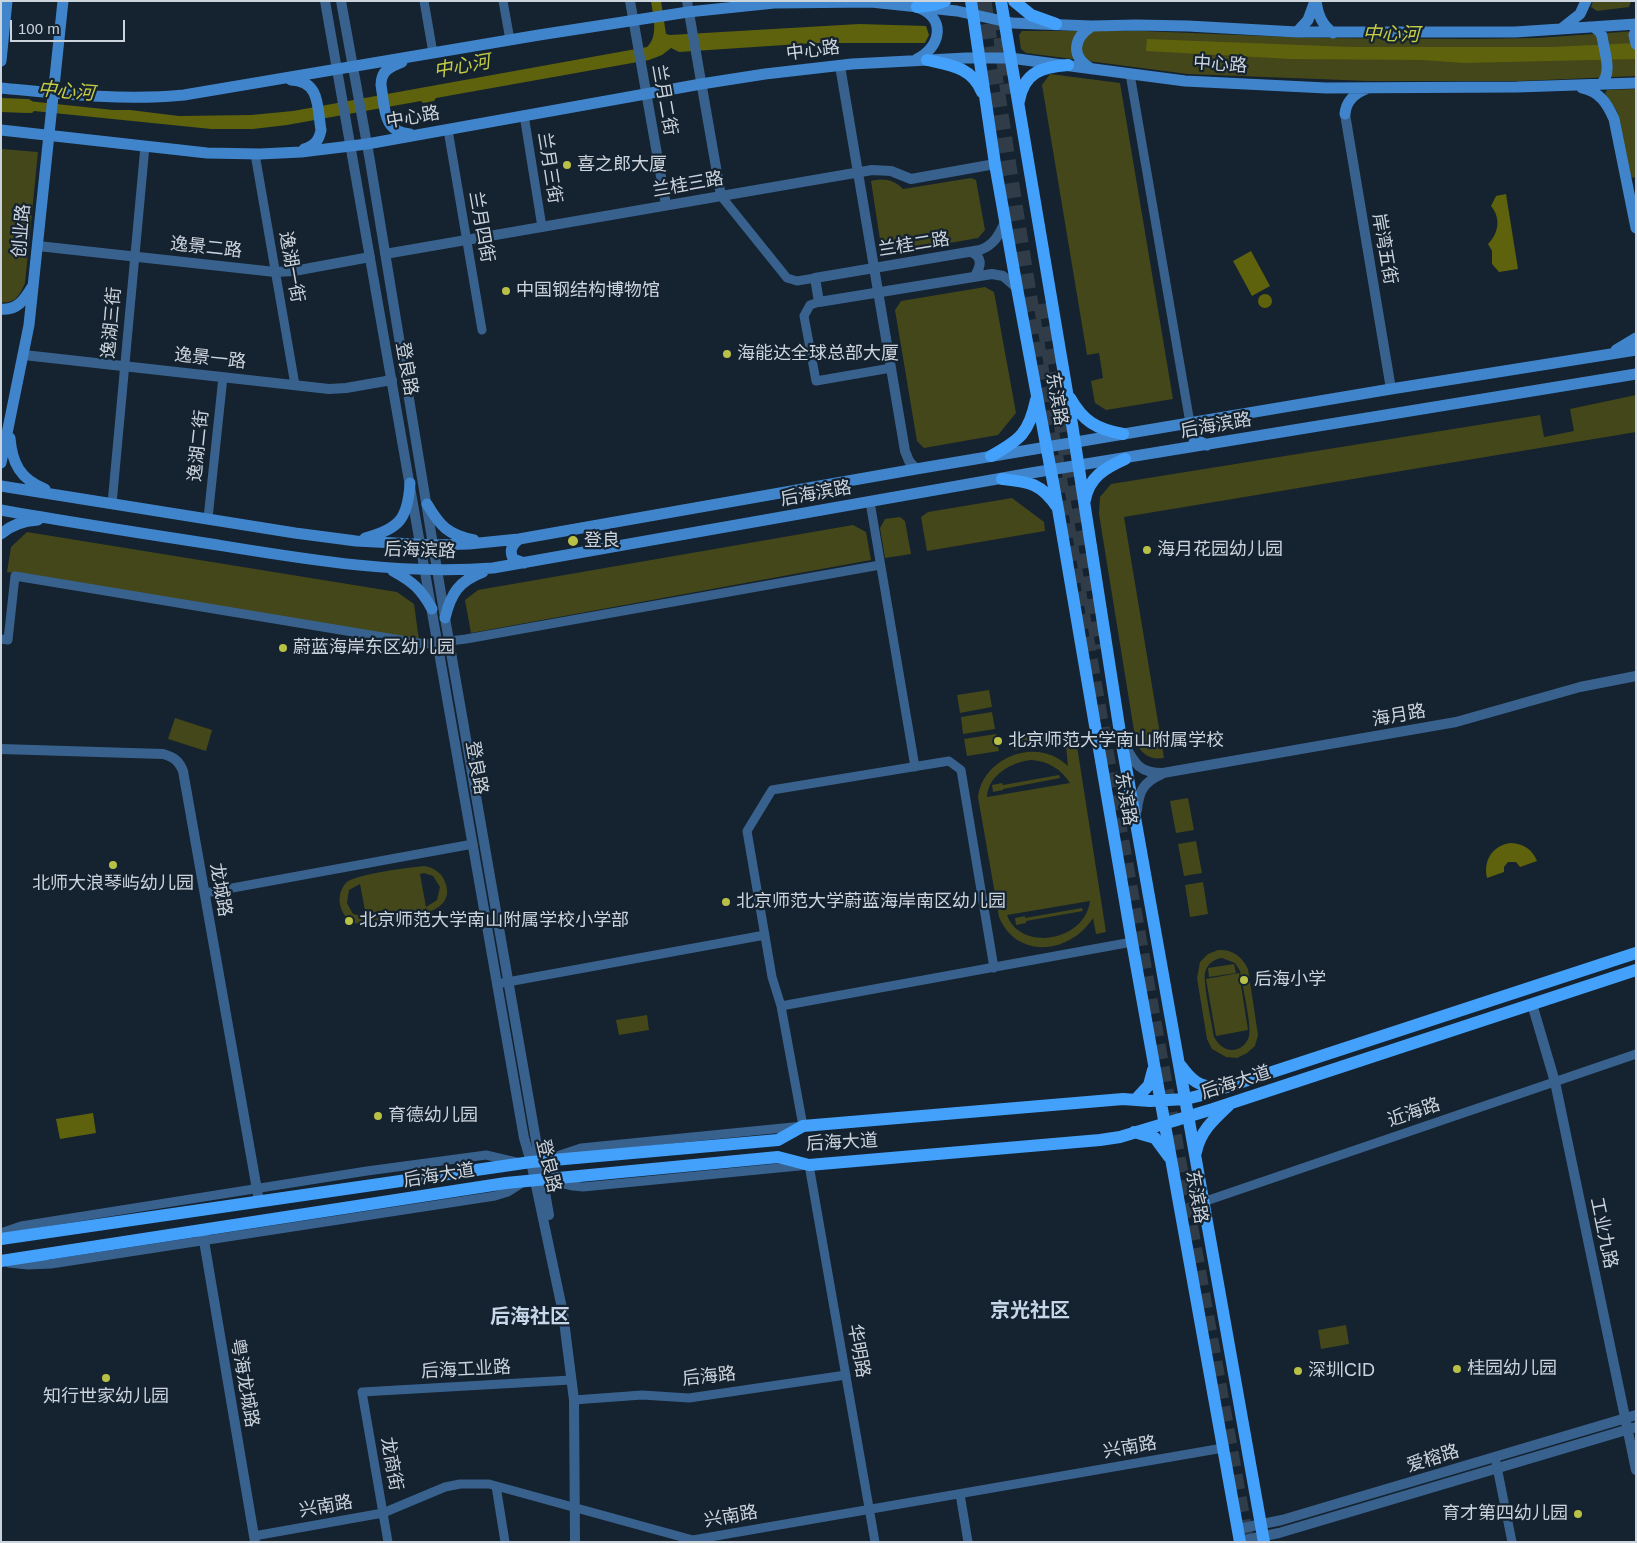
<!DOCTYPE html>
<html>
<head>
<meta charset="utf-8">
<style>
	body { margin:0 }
	#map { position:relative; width:1637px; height:1543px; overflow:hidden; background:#15222f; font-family:Arial,sans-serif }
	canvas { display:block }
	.frame { position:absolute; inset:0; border:2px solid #cbd3dc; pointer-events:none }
	.scale { position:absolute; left:10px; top:20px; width:115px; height:22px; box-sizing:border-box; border:2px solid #cbd3dc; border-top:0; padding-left:6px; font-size:15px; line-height:18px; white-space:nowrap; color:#cbd3dc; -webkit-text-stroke:4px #15222f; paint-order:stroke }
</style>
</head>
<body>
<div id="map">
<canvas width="1637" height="1543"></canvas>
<div class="frame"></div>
<div class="scale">100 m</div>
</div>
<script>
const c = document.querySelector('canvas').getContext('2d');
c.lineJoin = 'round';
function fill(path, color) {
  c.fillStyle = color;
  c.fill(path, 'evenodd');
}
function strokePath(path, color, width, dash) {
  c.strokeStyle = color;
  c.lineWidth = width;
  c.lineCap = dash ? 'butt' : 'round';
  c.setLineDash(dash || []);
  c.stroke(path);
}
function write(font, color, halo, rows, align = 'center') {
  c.font = font + ' Arial,"Noto Sans SC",sans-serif';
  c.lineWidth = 4.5;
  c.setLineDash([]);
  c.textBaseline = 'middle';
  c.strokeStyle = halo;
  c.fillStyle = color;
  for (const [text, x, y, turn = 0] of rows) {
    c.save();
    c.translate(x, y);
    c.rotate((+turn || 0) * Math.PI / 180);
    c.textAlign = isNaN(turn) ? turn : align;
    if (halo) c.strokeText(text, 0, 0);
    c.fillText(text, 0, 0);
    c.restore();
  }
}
const green = new Path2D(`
	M1593 1H1631L1629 7 1597 11 1591 7Z
	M1022 31H1143L1311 38 1472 39 1537 38 1636 31V76L1521 81H1369L1188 74 1026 53 1021 49 1019 35Z
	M1050 74 1120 83 1173 399 1106 410 1095 403 1091 381 1103 378 1099 353 1087 355 1042 85Z
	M1636 89V177L1630 178 1617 111 1605 93 1607 90Z
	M2 149 38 152 25 283C20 294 15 305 1 302Z
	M971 178 976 180 985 230 978 238 888 254 881 246 871 181C884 178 893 179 903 189Z
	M985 287 994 292 1016 413 998 435 924 448 917 441 895 310 901 301Z
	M1636 395V432L1124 517 1164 758C1150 760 1143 755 1136 743L1099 514 1100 497 1111 484 1540 415 1544 437 1574 431 1570 409Z
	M1012 498 1044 522 1045 531 927 551 921 517 928 512Z
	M900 517 905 521 911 554 885 558 880 528 885 519Z
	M853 525 866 532 871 560 471 633 465 600 478 590Z
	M27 532 397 592 414 604 419 640 7 572 11 547Z
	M989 690 992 707 960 713 957 695Z
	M992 712 995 729 963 734 961 717Z
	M175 718 212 730 206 751 168 739Z
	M1061 731 1063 742 1042 745 1040 735Z
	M996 734 999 751 967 756 964 739Z
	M1033 736 1035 746 1014 750 1012 739Z
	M1077 746 1106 932 1096 934 1093 918C1070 954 1017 960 999 917L978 797C981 767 1015 746 1044 753 1054 755 1061 760 1068 766L1066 747ZM1031 760C1048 761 1061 769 1070 783L987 797C988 775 1012 762 1031 760ZM1090 901C1085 942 1020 952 1007 915Z
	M1059 775 1060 778 1003 789V790L993 792 992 785 1002 783 1003 785Z
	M1188 798 1194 830 1176 833 1170 801Z
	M1196 841 1202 873 1184 876 1178 844Z
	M425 866C434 868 442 873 445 882 459 917 399 918 378 922 371 923 363 925 355 923 339 917 334 894 347 882 357 874 411 867 425 866ZM424 873 433 876 440 887 437 900 426 907 420 874ZM360 884 366 916V917L353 914 347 903 349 890Z
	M1203 882 1208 914 1190 917 1185 885Z
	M1082 908 1083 911 1026 921V923L1016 925 1015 918 1025 916V918Z
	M1218 950C1232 949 1242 956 1248 969L1258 1035 1255 1046 1247 1053 1237 1058 1226 1057 1212 1049 1207 1039 1197 978 1200 962 1208 954ZM1222 958 1235 963 1240 971C1242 984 1252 1026 1249 1036 1247 1044 1240 1050 1232 1050 1224 1050 1218 1044 1214 1037 1212 1024 1203 983 1205 973 1207 964 1214 959 1222 958Z
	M1234 964 1236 973 1209 977 1208 968Z
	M1239 973 1248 1030 1216 1036 1206 979Z
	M647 1015 649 1030 619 1035 616 1020Z
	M1346 1325 1349 1344 1321 1349 1318 1330Z`);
const water = new Path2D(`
	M651 1H661L666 34 670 35 859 24 926 26 929 35 925 43H815L679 52 671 48 662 55 649 60 436 98 434 101 423 103 421 101 287 125 253 129H211L34 111 32 113 8 110 9 99 113 110H130L179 116 251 115 293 111 647 47C659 36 653 16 651 1Z
	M1147 39 1352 47H1553L1636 43V59L1465 63 1422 60 1291 59 1146 51Z
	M1506 194 1518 269 1499 272 1492 264V251L1488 244C1499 233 1501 218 1491 206L1496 196Z
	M1251 251 1270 286 1252 296 1233 261Z
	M1258 301a7 7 0 1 1 14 0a7 7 0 1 1-14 0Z
	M1511 843C1524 844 1532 849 1537 861L1520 867 1516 862H1508L1504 867V872L1487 878C1483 860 1493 845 1511 843Z
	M93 1113 96 1133 60 1139 56 1119Z`);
const river = new Path2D(`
	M1 105 27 106`);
const motorwayTunnel = new Path2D(`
	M984 1C1060 517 1156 1029 1247 1542
	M998 15 1008 94
	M1041 304 1099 649`);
const minor = new Path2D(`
	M424 1 433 53
	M503 1 510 40
	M1130 74 1190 423
	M524 115 542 227
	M448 130 482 330
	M255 154 295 385
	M721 196 787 278 797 281 815 278
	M819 302 810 305 804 316 816 381 891 368
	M870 502 915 767
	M112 504 145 146
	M208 518 223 377
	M1 639 8 640 15 576 425 644 466 639 880 565
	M205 893 473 844
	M502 983 765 935
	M781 1006 1132 942
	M554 1157 581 1148 803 1126 781 1006 772 977 747 831 772 790 949 761 961 770 994 968
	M551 1181 573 1186 583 1187 809 1165 875 1542
	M1203 1202 1636 1054
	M1 1233 21 1226 367 1171 486 1155 516 1162
	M9 1263 28 1265 51 1264 495 1196 508 1192 522 1183
	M574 1400 642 1395 689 1398 846 1375
	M1495 1457 1512 1542
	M496 1486 505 1542
	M960 1494 968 1542
	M254 1536 383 1513 445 1487 460 1484H489L693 1540 1223 1448
	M388 1542 362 1392 571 1380`);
const tertiary = new Path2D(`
	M325 1 524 1138 531 1162 563 1313 574 1400 575 1542
	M341 1 370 161 445 618 549 1215
	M630 1 666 205
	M687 1 721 196
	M840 66 905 451 909 461 916 469
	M1345 114 1391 389
	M1005 222C999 235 994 245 980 250L815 278 819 302 992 274 1003 276 1017 288
	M38 246 275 272 294 271 370 257
	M971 252C983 257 981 266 975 276
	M385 254 872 170 891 171 911 179 995 164
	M24 355 329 389 346 388 392 380
	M1124 744C1135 764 1139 773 1163 773L1456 722 1580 687 1636 676
	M1 749 163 754C174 757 179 761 183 771L259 1201
	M1137 810C1139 790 1144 782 1162 774
	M1532 1004 1555 1082 1636 1470
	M202 1229 255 1542
	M1238 1529 1282 1520 1636 1415
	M1240 1541 1279 1533 1636 1427`);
const secondary = new Path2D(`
	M1316 1C1318 15 1322 25 1333 33
	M1594 27 1600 32 1602 36C1604 51 1613 73 1601 84
	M1561 29 1580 14 1586 1
	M1636 30 1634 35 1636 44
	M1297 32 1308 20 1315 1
	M917 59C940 48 947 19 919 8
	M1 61 7 1
	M402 62C389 67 381 71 381 85 385 107 382 132 410 134
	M1092 69C1070 57 1073 38 1092 26
	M291 80C321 81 317 108 321 130 319 141 314 146 304 149
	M1 88C62 94 123 101 184 95L539 35 688 12 774 3 871 2 957 11 1012 23 1092 26 1136 25 1188 26 1297 32H1515L1636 24
	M1582 88C1600 92 1607 103 1614 119L1636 228
	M1345 114C1346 101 1354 94 1366 89
	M1 130 207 153 260 154 301 152 367 144 701 84 765 74 852 64 966 58H1010L1185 81 1326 88 1517 87 1636 83
	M1 309C17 311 25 299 32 287
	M1616 350 1636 338
	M1190 423 1194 439 1207 445
	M10 438C12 463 20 479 45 489
	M1 463 29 325 63 1
	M1 486 295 533 356 541 434 545 469 544 519 539 916 469 1391 389 1636 350
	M427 504C440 526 448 535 474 540
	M1 510C74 523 146 534 218 545 310 560 401 575 493 568L1031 473 1636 374
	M1 534C12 524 24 521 38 520
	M365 538C399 529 408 519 410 483
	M519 539C512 545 509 550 513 559L524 563
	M393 571C413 582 421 589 432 609
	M445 618C451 593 459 581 483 572`);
const primary = new Path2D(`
	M971 1 995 164 1017 288 1058 509 1132 942 1240 1542
	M1001 1 1067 392 1121 739 1264 1542
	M1014 1 1031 15 1056 24
	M917 7 933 5 945 1
	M927 60C950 65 972 67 982 92
	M1019 101C1024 72 1042 67 1068 65
	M1070 398C1083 421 1096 429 1123 434
	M991 456C1020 440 1029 433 1036 400
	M1002 479C1029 482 1041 483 1057 507
	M1085 500C1089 477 1105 468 1125 459
	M1181 1066C1191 1080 1199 1087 1217 1087
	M1136 1099 1149 1085 1153 1070
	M1134 1132 1155 1138 1169 1157
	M1196 1152C1200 1132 1213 1120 1228 1106
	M1 1239 531 1162 778 1140 803 1126 1123 1099 1150 1101 1186 1099 1202 1095 1636 953
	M1 1261 506 1183 778 1157 809 1165 1100 1140 1120 1137 1213 1109 1636 970`);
const markers = [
	[567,165,5,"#b9c046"],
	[506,291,5,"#b9c046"],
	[727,354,5,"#b9c046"],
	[573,541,6,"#b9c046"],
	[1147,550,5,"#b9c046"],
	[283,648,5,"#b9c046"],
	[998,741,5,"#b9c046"],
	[113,865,5,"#b9c046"],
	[726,902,5,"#b9c046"],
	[349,921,5,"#b9c046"],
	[1244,980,5,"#b9c046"],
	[378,1116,5,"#b9c046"],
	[1457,1369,5,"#b9c046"],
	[1298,1371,5,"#b9c046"],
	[106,1378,5,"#b9c046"],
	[1578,1514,5,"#b9c046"]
];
const streetNames = [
	["中心路",813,51,-7],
	["中心路",1220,65,4],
	["兰月二街",664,100,80],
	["中心路",413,118,-10],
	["兰月三街",549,168,81],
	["兰桂三路",688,185,-10],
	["兰月四街",481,227,80],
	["创业路",22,231,-85],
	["兰桂二路",914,245,-9],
	["逸景二路",206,248,6],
	["岸湾五街",1384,249,80],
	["逸湖一街",291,267,80],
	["逸湖三街",112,323,-85],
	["逸景一路",210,359,6],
	["登良路",406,369,80],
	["东滨路",1056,399,80],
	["后海滨路",1216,426,-10],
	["逸湖二街",199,446,-84],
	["后海滨路",816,494,-10],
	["后海滨路",420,551,2],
	["海月路",1399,716,-10],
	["登良路",476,768,80],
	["东滨路",1125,799,80],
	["龙城路",220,890,80],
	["后海大道",1236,1083,-18],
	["近海路",1414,1113,-19],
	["后海大道",842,1143,-3],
	["登良路",548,1166,77],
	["后海大道",439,1176,-9],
	["东滨路",1196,1197,80],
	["工业九路",1603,1233,78],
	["华明路",858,1351,80],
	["后海工业路",466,1370,-3],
	["后海路",709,1377,-6],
	["粤海龙城路",244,1383,80],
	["兴南路",1130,1448,-10],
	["爱榕路",1433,1459,-17],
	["龙商街",391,1464,80],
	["兴南路",326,1507,-10],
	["兴南路",731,1517,-10]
];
const poiNames = [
	["喜之郎大厦",577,165],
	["中国钢结构博物馆",516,291],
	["海能达全球总部大厦",737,354],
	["登良",584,541],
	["海月花园幼儿园",1157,550],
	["蔚蓝海岸东区幼儿园",293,648],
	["北京师范大学南山附属学校",1008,741],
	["北师大浪琴屿幼儿园",113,884,"center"],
	["北京师范大学蔚蓝海岸南区幼儿园",736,902],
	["北京师范大学南山附属学校小学部",359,921],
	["后海小学",1254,980],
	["育德幼儿园",388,1116],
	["桂园幼儿园",1467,1369],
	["深圳CID",1308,1371],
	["知行世家幼儿园",106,1397,"center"],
	["育才第四幼儿园",1568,1514,"right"]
];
const waterNames = [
	["中心河",1391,35,1],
	["中心河",462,67,-10],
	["中心河",66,92,5]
];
const quarterNames = [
	["京光社区",1030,1311],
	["后海社区",530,1317]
];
fill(green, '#444719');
fill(water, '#5e620c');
strokePath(river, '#5e620c', 14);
strokePath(motorwayTunnel, '#303d49', 15, [15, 8]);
strokePath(minor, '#38628d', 9);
strokePath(tertiary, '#38628d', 10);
strokePath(secondary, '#4085cb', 11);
strokePath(primary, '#44a1fb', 12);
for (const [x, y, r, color] of markers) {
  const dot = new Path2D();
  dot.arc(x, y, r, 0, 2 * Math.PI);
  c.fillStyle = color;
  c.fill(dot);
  strokePath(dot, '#15222f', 2);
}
write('18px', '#cbd3dc', '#15222f', streetNames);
write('18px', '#cbd3dc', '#15222f', poiNames, 'left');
write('italic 19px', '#c5cd44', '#15222f', waterNames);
write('bold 20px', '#c7d7e9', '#15222f', quarterNames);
</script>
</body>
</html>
